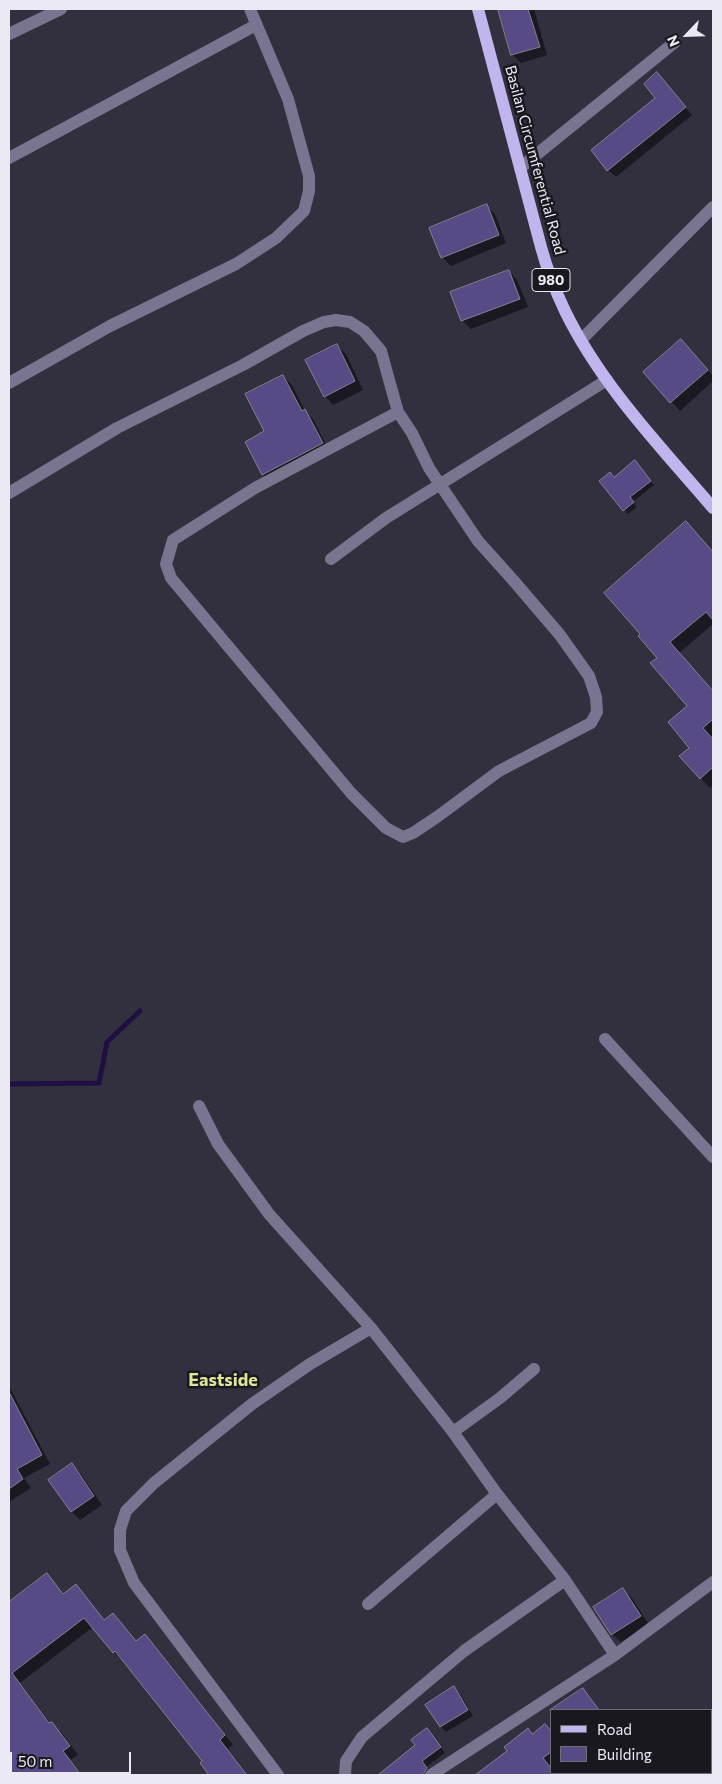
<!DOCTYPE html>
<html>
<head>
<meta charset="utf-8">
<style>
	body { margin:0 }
	#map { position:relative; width:722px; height:1784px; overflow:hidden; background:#322f3e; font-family:Commissioner,sans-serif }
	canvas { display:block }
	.frame { position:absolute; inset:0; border:10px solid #ebe9f3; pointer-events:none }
	.legend { position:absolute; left:550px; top:1709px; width:162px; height:65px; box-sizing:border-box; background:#1a181f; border:1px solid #6e6c74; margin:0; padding:6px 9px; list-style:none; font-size:15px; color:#ebe9f3 }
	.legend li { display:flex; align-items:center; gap:10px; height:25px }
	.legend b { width:25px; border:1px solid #6e6c74 }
	.north { position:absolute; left:662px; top:10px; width:50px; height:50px; -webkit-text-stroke:4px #1a181f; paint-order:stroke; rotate:246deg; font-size:14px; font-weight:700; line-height:20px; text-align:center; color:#ebe9f3 }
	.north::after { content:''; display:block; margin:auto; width:18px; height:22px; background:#ebe9f3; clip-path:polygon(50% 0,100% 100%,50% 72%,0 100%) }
	.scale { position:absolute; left:10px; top:1752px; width:121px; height:22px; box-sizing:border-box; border:2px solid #ebe9f3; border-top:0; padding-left:6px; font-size:15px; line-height:18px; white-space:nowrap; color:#ebe9f3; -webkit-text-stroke:4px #1a181f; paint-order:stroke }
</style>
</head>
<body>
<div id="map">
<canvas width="722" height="1784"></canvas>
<div class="frame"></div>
<ul class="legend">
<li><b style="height:6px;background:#c0b5ed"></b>Road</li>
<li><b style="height:14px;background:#584a84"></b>Building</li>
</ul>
<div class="north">N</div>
<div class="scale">50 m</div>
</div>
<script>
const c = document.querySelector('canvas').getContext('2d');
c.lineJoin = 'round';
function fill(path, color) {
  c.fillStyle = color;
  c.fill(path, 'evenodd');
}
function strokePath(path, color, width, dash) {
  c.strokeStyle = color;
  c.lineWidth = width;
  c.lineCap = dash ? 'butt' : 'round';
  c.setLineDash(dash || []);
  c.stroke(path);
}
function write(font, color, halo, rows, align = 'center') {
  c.font = font + ' Commissioner,sans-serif';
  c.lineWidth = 5;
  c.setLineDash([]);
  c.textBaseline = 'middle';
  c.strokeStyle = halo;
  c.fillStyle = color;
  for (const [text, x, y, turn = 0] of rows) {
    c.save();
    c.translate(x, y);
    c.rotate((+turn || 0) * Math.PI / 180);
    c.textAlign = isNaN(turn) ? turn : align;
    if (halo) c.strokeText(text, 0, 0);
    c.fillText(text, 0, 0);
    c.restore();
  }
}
const shadow = new Path2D(`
	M499 9H534L547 55 521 63 512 54Z
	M664 82 692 115 616 177 608 170 657 98Z
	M486 206 495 214 506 243 451 266 442 257Z
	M509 271 517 280 528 307 471 329 462 320Z
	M337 346 346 354 363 390 333 405 325 396Z
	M689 349 713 376V381L680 411 645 372Z
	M283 376 292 385 305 411 313 419 330 452 272 483 263 474Z
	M639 466 654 485 633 502 637 507 628 514 601 481 614 478Z
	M686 522 713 552V624L679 653 713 692V737L712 738 713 740V785L710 788 681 757 691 748 689 706 658 658Z
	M9 1386 50 1464 24 1478 31 1488 9 1502Z
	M72 1465 81 1474 102 1505 80 1520 72 1512Z
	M47 1574 64 1594 76 1585 105 1621 137 1642 145 1636 154 1645 233 1745 228 1749 248 1775H211L201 1763 204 1761 124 1660 123 1661 114 1652 93 1627 20 1683 51 1724 61 1732 78 1755 70 1760 82 1775H9V1603Z
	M623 1590 632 1598 649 1625 621 1642 612 1634Z
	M454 1688 460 1694 473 1716 446 1732 441 1727 427 1705Z
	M583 1689 589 1695 599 1710H568L563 1703Z
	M551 1732V1773H562L564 1775H476L532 1735Z
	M432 1735 445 1753 426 1767 431 1775H393L388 1769Z`);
const stream = new Path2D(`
	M9 1084 99 1083 107 1042 140 1011`);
const building = new Path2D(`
	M498 9H528L540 47 511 55Z
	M657 72 686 107 607 171 591 150 655 98 644 84Z
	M487 204 499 235 441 258 429 228Z
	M509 270 520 299 461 321 450 292Z
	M681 339 708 370 670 403 643 372Z
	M337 344 355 381 324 397 305 360Z
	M283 375 302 411 305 409 323 443 262 475 245 442 264 431 245 394Z
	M635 460 651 481 630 497 634 502 623 511 599 481 610 472 614 477Z
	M686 521 713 552V620L706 612 670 642 713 691V719L703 728 713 739V767L700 779 679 756 689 748 668 722 687 706 650 663 657 658 638 636 640 634 604 593Z
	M9 1392 42 1455 17 1469 23 1479 9 1489Z
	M72 1463 94 1496 71 1512 48 1480Z
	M47 1573 63 1594 76 1584 104 1620 113 1613 136 1641 145 1634 225 1735 220 1740 247 1775H209L200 1763 202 1761 115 1651 113 1653 84 1618 12 1673 49 1723 52 1722 70 1746 63 1751 81 1775H9V1602Z
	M623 1588 641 1616 611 1635 593 1607Z
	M454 1686 468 1710 440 1727 425 1705Z
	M583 1688 599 1710H550Z
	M545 1724 551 1731V1752L543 1758 551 1768V1773H554L556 1775H475L507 1751 504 1747 528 1728 532 1734Z
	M427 1728 441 1747 422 1761 427 1768 423 1775H378L415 1745 411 1740Z`);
const minor = new Path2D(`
	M9 34 61 9
	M9 158 256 25
	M520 168 675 42
	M581 340 713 207
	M9 383 110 326 236 264 276 238 304 211 309 191V176L288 99 250 9
	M9 493 117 428 243 365 303 331 324 322 336 320 350 322 364 331 381 351 398 412 412 433 429 468 478 541 513 580 560 635 589 676 596 697 597 712 591 723 499 771 437 817 413 833 403 837 386 828 351 793 171 578 166 564 173 540 255 488 398 412
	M331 559 386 518 607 380
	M605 1039 713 1157
	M199 1106 218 1144 269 1214 371 1328 453 1432 497 1494 565 1580 615 1655
	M453 1432 500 1398 534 1369
	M368 1604 497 1494
	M278 1775 134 1583 120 1550V1530L126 1511 154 1483 252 1404 310 1364 371 1328
	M345 1775 346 1761 362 1737 464 1651 565 1580
	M431 1775 615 1655 713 1582`);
const major = new Path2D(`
	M478 9 541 247C547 269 555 290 565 311 601 385 660 446 713 508`);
const shields = [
	[551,280,38]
];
const shieldNames = [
	["980",551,280]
];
const streetNames = [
	["Basilan Circumferential Road",535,160,75]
];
const quarterNames = [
	["Eastside",223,1380]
];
fill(shadow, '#0007');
strokePath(stream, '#210f44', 5);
fill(building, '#584a84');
strokePath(building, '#848192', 1);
strokePath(minor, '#79748f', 12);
strokePath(major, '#c0b5ed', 12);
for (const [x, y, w] of shields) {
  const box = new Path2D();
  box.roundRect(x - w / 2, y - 11.5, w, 23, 4);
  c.fillStyle = '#1a181f';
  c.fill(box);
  strokePath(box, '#ebe9f3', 1);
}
write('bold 14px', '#ebe9f3', null, shieldNames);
write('15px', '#ebe9f3', '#1a181f', streetNames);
write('bold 18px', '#dde698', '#1a181f', quarterNames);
</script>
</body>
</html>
